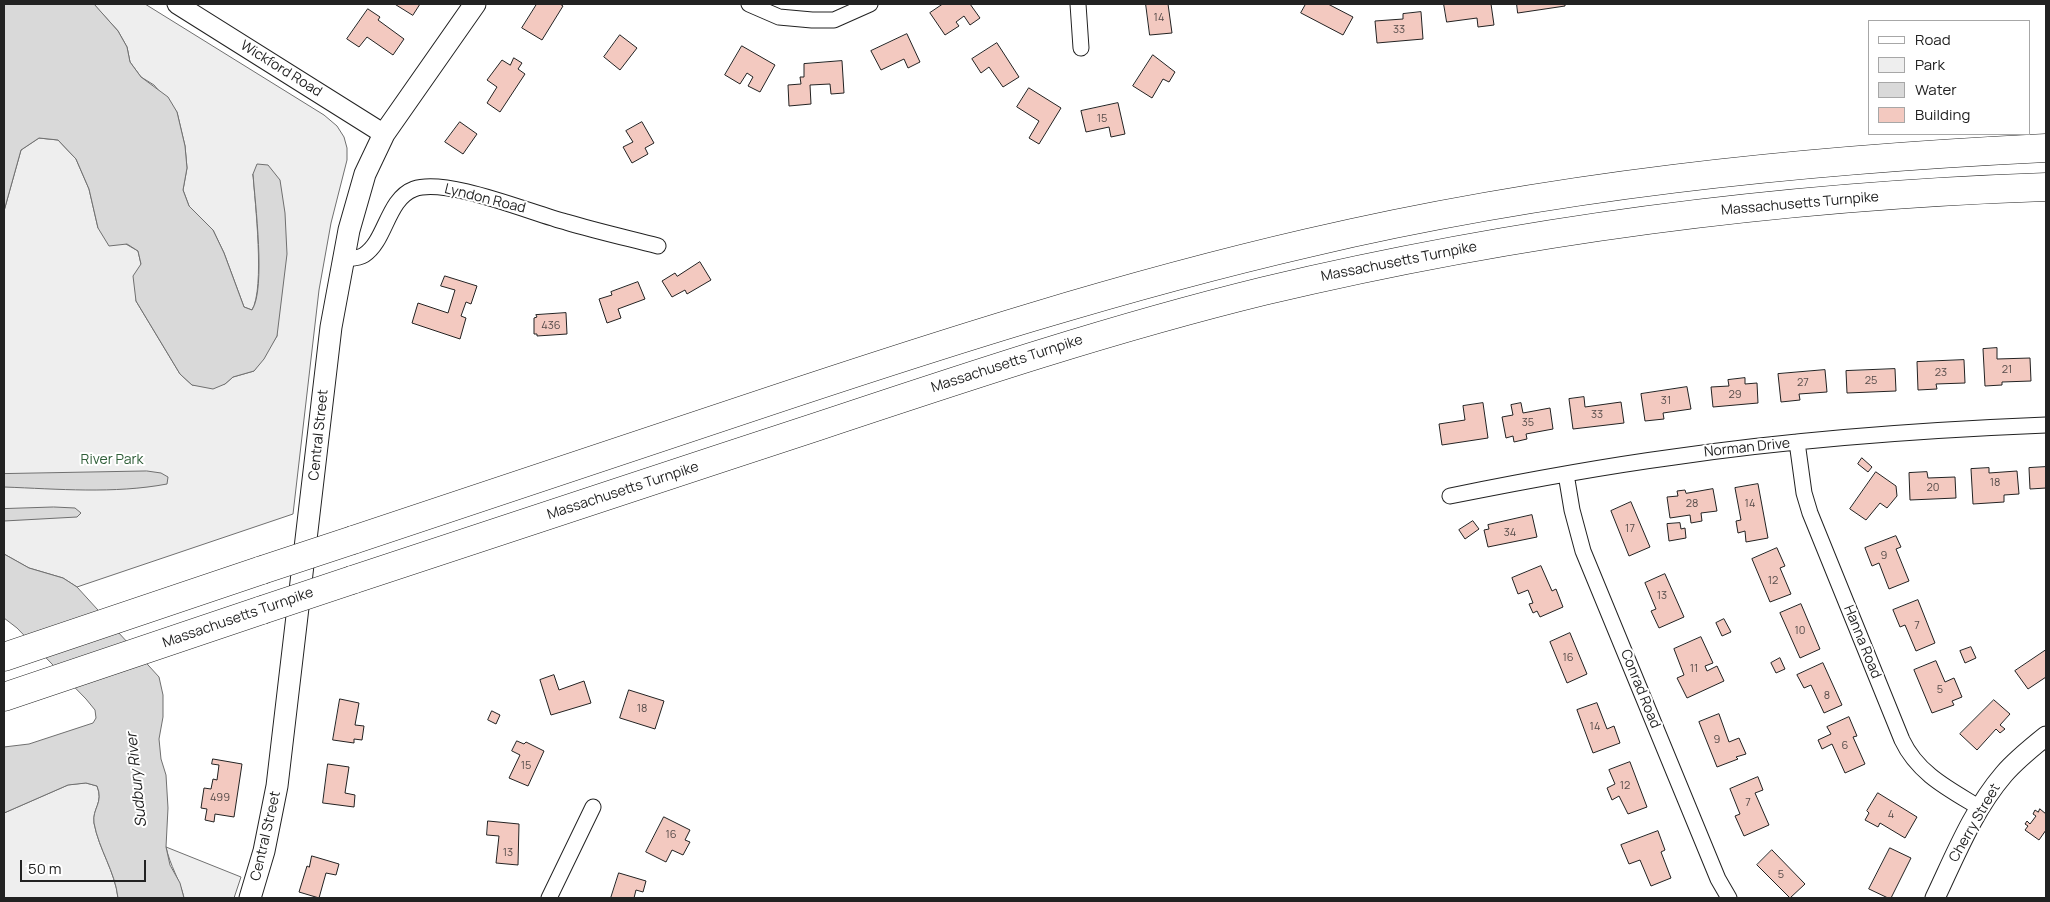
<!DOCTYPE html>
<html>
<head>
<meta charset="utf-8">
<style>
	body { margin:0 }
	#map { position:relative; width:2050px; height:902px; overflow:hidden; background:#fff; font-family:Manrope,sans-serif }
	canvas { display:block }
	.frame { position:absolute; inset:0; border:5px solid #222; pointer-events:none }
	.legend { position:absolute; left:1868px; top:20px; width:162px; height:115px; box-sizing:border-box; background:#fff; border:1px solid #a7a7a7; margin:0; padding:6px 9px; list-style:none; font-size:15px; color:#222 }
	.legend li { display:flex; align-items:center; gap:10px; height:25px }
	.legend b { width:25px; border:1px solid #a7a7a7 }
	.scale { position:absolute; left:20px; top:860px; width:126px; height:22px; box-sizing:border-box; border:2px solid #222; border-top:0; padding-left:6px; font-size:15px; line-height:18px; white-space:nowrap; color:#222; -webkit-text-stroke:4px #fff; paint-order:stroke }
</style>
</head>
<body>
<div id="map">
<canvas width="2050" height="902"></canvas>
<div class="frame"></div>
<ul class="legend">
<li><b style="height:6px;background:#fff"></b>Road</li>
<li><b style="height:14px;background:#eee"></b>Park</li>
<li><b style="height:14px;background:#d9d9d9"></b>Water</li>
<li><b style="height:14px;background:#f3c9c0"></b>Building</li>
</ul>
<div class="scale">50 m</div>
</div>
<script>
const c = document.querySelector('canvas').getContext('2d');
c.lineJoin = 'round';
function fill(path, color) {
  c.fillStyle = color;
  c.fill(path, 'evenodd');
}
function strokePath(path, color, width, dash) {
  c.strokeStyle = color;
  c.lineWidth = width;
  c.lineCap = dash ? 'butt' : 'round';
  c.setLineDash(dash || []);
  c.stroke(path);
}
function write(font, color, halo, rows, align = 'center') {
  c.font = font + ' Manrope,sans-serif';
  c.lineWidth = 4;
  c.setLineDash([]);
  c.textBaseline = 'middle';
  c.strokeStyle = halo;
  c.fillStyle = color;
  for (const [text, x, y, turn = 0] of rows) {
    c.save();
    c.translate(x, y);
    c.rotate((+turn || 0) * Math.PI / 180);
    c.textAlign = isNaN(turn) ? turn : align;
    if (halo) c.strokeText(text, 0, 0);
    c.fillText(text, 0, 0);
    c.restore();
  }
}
const green = new Path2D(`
	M94 4H145L324 115 337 126 344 137 347 148V160L331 223 319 290 293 514 77 587 63 578 29 568 4 554V211L21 150 39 138 58 140 76 159 89 189 98 228 138 251 141 264 136 301 180 374 192 385 225 384 233 377 254 371 277 336 253 174C255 203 265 288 252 310L244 307 224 253 213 230 189 206 183 190 187 168 185 146 177 112 154 85 141 77 130 62 127 47 118 31Z
	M86 783 97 786C104 803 92 808 94 823 99 850 115 871 118 898H4V813L68 785Z
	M166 847 241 877 234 898H184C180 880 170 866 166 847Z`);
const water = new Path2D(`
	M4 4H94L118 31 127 47 130 62 141 77 168 97 177 112 185 146 187 168 183 190 189 206 213 230 224 253 244 307 252 310C266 289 255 202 253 174L257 164 268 165 280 180 285 213 287 254 277 336 264 359 254 371 233 377 225 384 213 389 192 385 180 374 136 301 133 276 141 264 138 251 127 244 109 246 98 228 89 189 76 159 58 140 39 138 21 150 4 211Z
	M147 471 161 473 168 477 167 484C114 494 58 489 4 487V474Z
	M54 507 75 508 81 513 77 517 4 521V509Z
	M4 554 29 568 63 578 77 587 159 677 163 695V717L159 739 161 759 166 775 168 808 166 847 170 865 180 883 184 898H118C115 871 99 850 94 823 92 808 104 803 97 786L86 783 68 785 4 813V747L29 744 93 723 96 718 95 710 86 699 17 628 4 618Z`);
const building = new Path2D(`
	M395 4H420L413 15Z
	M537 4H560L563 6 542 40 522 28Z
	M943 4H970L980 18 970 25 964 16 956 22 959 26 945 35 930 13Z
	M1146 4H1168L1172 33 1150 35Z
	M1306 4H1328L1353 17 1343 35 1301 13Z
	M1444 4H1491L1494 25 1478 27 1477 18 1447 22Z
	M1517 4H1565V6L1518 13Z
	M368 9 380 17 378 20 404 39 393 55 367 37 359 47 347 39Z
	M1421 12 1423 39 1377 43 1375 21 1403 19V14Z
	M907 34 920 62 908 68 904 59 881 70 871 51Z
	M620 35 637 48 620 70 604 57Z
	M997 43 1019 77 1003 87 989 67 981 73 972 59Z
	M742 46 775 65 760 92 748 86 753 77 747 73 740 84 725 75Z
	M1153 55 1175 72 1169 82 1163 79 1152 98 1133 86Z
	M514 58 522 63 518 69 525 74 500 112 487 103 497 87 487 80 502 60 510 65Z
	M842 61 844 93 831 94 830 84 810 85 811 104 789 106 788 85 801 84 800 77H804V64Z
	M1029 88 1061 108 1039 144 1029 138 1039 121 1017 107Z
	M1118 103 1125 134 1111 137 1109 127 1086 132 1081 111Z
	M460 122 477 134 463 154 445 142Z
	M642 122 654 143 645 148 648 154 632 163 623 147 633 142 626 131Z
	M700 262 711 280 687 294 685 290 672 297 662 281 675 273 677 276Z
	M445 276 477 286 471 304 466 302 461 316 466 318 460 339 412 323 418 303 448 313 455 290 441 286Z
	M638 282 645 299 618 309 621 318 607 323 599 299 612 295 611 292Z
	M566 313 567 334 537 336V334H534V318L537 317 536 315Z
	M1997 348V359L2030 358 2031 381 2002 382V385L1985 386 1983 349Z
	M1964 360 1965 383 1936 384 1937 389 1918 390 1917 362Z
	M1895 369 1896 391 1847 393 1846 371Z
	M1825 370 1827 392 1799 394 1800 400 1781 402 1778 374Z
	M1745 378V384L1757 383 1758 403 1713 407 1711 387 1729 386 1728 380Z
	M1687 387 1691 409 1663 413 1664 419 1645 421 1641 394Z
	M1584 397 1585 407 1621 402 1624 423 1573 429 1569 399Z
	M1483 403 1488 438 1442 445 1439 424 1465 420 1463 406Z
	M1521 403 1523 413 1550 408 1553 429 1526 434 1527 439 1514 442 1513 436 1506 438 1502 417 1513 415 1511 405Z
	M1862 458 1872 467 1868 472 1858 464Z
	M2046 467V488L2030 489 2029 468Z
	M1989 468V473L2017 471 2019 494 2004 495V502L1973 504 1971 469Z
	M1876 472 1896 486 1897 496 1887 508 1880 503 1866 520 1850 509Z
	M1927 472 1928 478 1955 477 1956 498 1910 500 1909 473Z
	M1758 484 1768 538 1746 542 1745 531 1738 533 1736 521 1741 520 1735 488Z
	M1713 489 1717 511 1701 513 1702 521 1691 523 1690 515 1670 518 1667 497 1678 496 1677 491 1685 490 1686 493Z
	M1631 502 1650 547 1629 556 1611 511Z
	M1532 515 1537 537 1488 547 1484 530 1489 529 1488 525Z
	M1473 521 1479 529 1465 539 1459 530Z
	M1680 523 1681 529 1685 528 1686 538 1669 541 1667 524Z
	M1896 536 1901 547 1896 549 1909 581 1889 589 1879 563 1872 566 1865 548Z
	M1777 548 1785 566 1780 568 1791 594 1770 602 1752 559Z
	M1541 566 1552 591 1556 589 1563 607 1540 617 1537 611 1533 613 1529 604 1533 603 1528 590 1518 594 1512 578Z
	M1665 574 1684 617 1659 628 1651 611 1656 609 1645 583Z
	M1918 600 1935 643 1916 651 1905 625 1900 627 1893 610Z
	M1801 604 1820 649 1800 658 1780 613Z
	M1724 619 1731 632 1722 636 1716 623Z
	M1570 633 1587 674 1567 683 1550 642Z
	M1701 637 1713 663 1705 666 1707 671 1717 666 1724 681 1687 698 1677 678 1684 675 1674 649Z
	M1971 647 1976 658 1965 663 1960 651Z
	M2046 650V677L2028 689 2015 671Z
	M1780 658 1785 669 1776 673 1771 663Z
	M1936 661 1945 682 1954 678 1962 697 1952 701 1954 705 1932 713 1914 670Z
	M1823 663 1842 705 1824 713 1811 685 1804 688 1797 675Z
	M554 675 559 690 584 681 591 703 551 715 540 680Z
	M629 690 664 701 655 729 620 718Z
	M340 699 359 703 355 725 364 726 362 740 354 739V743L333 740Z
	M1994 700 2010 714 2000 725 2005 729 2000 733 1996 729 1977 750 1960 734Z
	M1597 703 1607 729 1614 726 1620 743 1593 753 1577 710Z
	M492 711 500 715 496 724 488 720Z
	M1719 714 1729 742 1739 738 1746 754 1736 757 1738 759 1717 767 1699 722Z
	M1849 717 1857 736 1853 737 1865 764 1845 773 1832 744 1822 749 1818 740 1831 734 1827 727Z
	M517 741 524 744 526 742 544 751 528 786 509 778 520 755 512 751Z
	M213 759 242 764 234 817 215 814 214 822 205 820 207 809 201 808 204 788 211 789 213 779 217 780 219 765 212 764Z
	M1630 762 1647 807 1628 814 1619 796 1612 800 1607 788 1615 784 1609 770Z
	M328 764 349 767 345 793 355 795 354 807 323 803Z
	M1758 777 1763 790 1755 793 1769 825 1744 836 1735 816 1740 814 1730 789Z
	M1878 793 1917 817 1905 838 1880 823 1878 827 1865 820 1869 813 1867 811Z
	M2040 809 2046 814V830L2039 840 2025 830 2028 826 2025 824 2027 821 2030 824 2036 816 2033 814 2035 810 2038 812Z
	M664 817 690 830 685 840 690 842 683 855 672 850 666 862 646 852Z
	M488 821 519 824 518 865 496 863 499 836 487 835Z
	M1658 831 1665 850 1661 852 1671 878 1651 886 1640 860 1629 864 1621 845Z
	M1890 848 1911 858 1891 898H1888L1869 889Z
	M1772 850 1805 884 1790 898 1757 865Z
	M312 856 339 864 336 875 326 873 319 898 299 892 307 866 309 867Z
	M619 873 646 881 643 892 636 890 634 898H611Z`);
const minor = new Path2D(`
	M749 4 779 17 812 20H834L870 4
	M1078 4 1081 48
	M342 259C349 258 358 259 364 255 386 241 387 199 414 189 446 177 531 213 566 222 596 231 627 238 658 246
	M1797 442 1804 493 1810 513 1902 740C1918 774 1949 789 1980 808
	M1566 474 1572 510 1583 551 1718 879 1729 898
	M1450 496C1524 481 1599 467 1674 457 1797 439 1922 430 2046 425
	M549 898 593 807`);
const tertiary = new Path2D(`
	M177 4 384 134
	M1935 898C1955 856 1973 810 2004 774 2016 760 2031 748 2046 736`);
const secondary = new Path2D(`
	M250 898 264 851 277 786 331 327 349 230 365 174 384 134 475 4`);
const motorway = new Path2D(`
	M353 540C489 495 625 449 761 404 941 344 1122 286 1308 243 1550 186 1798 160 2046 148
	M352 580C507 529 663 477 819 426 966 377 1113 328 1264 291 1520 230 1783 196 2046 187
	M4 657 262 570
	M4 697 262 610`);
const motorwayBridge = new Path2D(`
	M262 570 353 540
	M262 610 352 580`);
const numberNames = [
	["14",1159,18],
	["33",1399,30],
	["15",1102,119],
	["436",551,326],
	["21",2007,370],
	["23",1941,373],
	["25",1871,381],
	["27",1803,383],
	["29",1735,395],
	["31",1666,401],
	["33",1597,415],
	["35",1528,423],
	["18",1995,483],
	["20",1933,488],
	["28",1692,504],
	["14",1750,504],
	["17",1630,529],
	["34",1510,533],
	["9",1884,556],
	["12",1773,581],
	["13",1662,596],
	["7",1917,626],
	["10",1800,631],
	["16",1568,658],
	["11",1694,669],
	["5",1940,690],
	["8",1827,696],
	["18",642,709],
	["14",1595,727],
	["9",1717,740],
	["6",1845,746],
	["15",526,766],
	["12",1625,786],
	["499",220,798],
	["7",1748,803],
	["4",1891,815],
	["16",671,835],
	["13",508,853],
	["5",1781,875]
];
const streetNames = [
	["Wickford Road",281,69,32],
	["Lyndon Road",485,199,14],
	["Massachusetts Turnpike",1800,204,-5],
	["Massachusetts Turnpike",1399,262,-11],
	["Massachusetts Turnpike",1007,364,-18],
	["Central Street",319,435,-84],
	["Norman Drive",1747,448,-6],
	["Massachusetts Turnpike",623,491,-18],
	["Massachusetts Turnpike",238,618,-19],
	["Hanna Road",1862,642,68],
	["Conrad Road",1640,689,68],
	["Cherry Street",1975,823,-60],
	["Central Street",266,836,-77]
];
const parkNames = [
	["River Park",112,460]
];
const waterNames = [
	["Sudbury River",137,780,-96]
];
fill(green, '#eee');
strokePath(green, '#6f6f6f', 1);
fill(water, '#d9d9d9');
strokePath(water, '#6f6f6f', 1);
fill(building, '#f3c9c0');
strokePath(building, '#222', 1);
strokePath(minor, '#222', 17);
strokePath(tertiary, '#222', 21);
strokePath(secondary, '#222', 23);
strokePath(motorway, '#222', 29);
strokePath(minor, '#fff', 15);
strokePath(tertiary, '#fff', 19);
strokePath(secondary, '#fff', 21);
strokePath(motorway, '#fff', 28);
strokePath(motorwayBridge, '#222', 29, []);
strokePath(motorwayBridge, '#fff', 28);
write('11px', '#564c4a', null, numberNames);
write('14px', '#222', '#fff', streetNames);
write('14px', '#2f5e38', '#fff', parkNames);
write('italic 15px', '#222', '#fff', waterNames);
</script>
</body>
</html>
